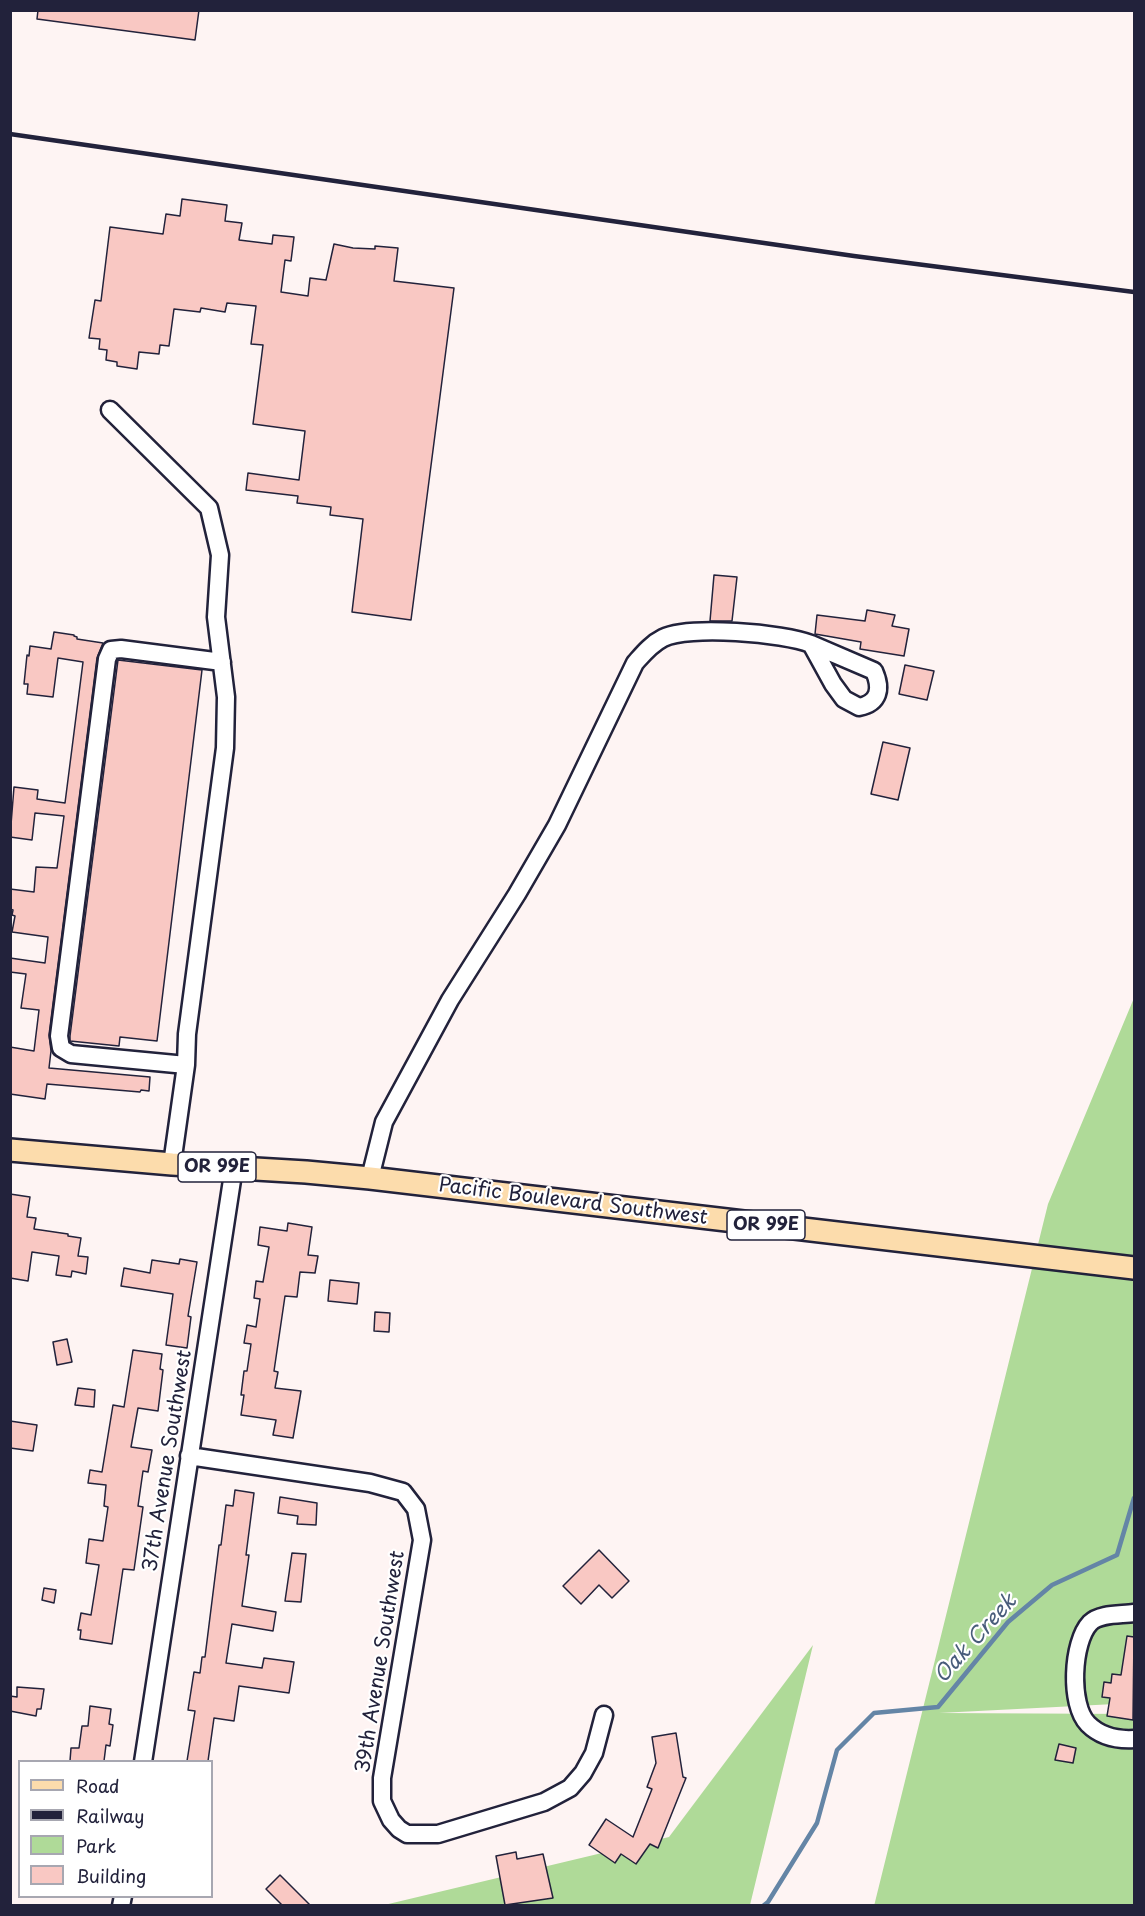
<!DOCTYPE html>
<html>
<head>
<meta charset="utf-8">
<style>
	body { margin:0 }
	#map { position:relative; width:1145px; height:1916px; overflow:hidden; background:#fef4f3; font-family:"Playpen Sans",sans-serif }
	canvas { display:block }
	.frame { position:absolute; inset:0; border:12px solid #22223b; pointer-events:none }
	.legend { position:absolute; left:18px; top:1760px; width:195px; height:138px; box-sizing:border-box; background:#fff; border:2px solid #a7a7b1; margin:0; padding:8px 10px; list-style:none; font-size:18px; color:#22223b }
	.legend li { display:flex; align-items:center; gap:12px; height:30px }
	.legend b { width:30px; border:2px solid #a7a7b1 }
</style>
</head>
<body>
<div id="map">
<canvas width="1145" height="1916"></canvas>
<div class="frame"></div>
<ul class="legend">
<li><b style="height:8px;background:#fcdcac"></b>Road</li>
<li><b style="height:8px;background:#22223b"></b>Railway</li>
<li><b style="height:16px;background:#afda98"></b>Park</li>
<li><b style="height:16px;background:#f9c8c3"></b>Building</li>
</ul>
</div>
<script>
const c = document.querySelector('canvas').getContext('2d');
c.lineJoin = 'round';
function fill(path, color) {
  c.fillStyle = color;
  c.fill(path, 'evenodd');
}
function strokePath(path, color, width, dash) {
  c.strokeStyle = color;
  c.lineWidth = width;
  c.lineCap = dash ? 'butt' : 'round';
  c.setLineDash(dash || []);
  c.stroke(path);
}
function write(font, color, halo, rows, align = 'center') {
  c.font = font + ' "Playpen Sans",sans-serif';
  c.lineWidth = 4.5;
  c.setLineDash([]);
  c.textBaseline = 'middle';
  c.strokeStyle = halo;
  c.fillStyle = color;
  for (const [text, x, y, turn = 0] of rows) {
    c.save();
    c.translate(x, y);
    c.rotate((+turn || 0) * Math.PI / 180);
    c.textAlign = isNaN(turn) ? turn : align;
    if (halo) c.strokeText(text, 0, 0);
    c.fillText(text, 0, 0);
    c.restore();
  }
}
const green = new Path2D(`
	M1134 998V1645L1115 1704 939 1713 1134 1714V1905L874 1906 1048 1204Z
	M813 1645 750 1905 380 1906 669 1837Z`);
const stream = new Path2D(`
	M763 1906 768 1902 817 1823 837 1750 874 1713 938 1707 1008 1622 1052 1585 1117 1555 1134 1498`);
const building = new Path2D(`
	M38 10H199L195 40 37 19Z
	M182 199 227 205 225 221 242 223 239 240 272 244 273 235 294 237 291 261 285 260 281 292 308 296 310 278 326 280 334 244 353 248 375 249V246L398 248 394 281 454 288 411 620 352 612 363 519 330 515 331 507 297 503 298 496 246 490 248 473 299 480 305 431 253 424 263 345 251 344 256 306 227 303 225 312 201 308 200 312 174 309 169 346 160 345 159 354 139 352 137 369 117 366V362L106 360 107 350 99 349 100 339 89 338 95 300 101 301 110 227 163 234 166 214 180 216Z
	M714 575 737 577 732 621H710Z
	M867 610 895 615 892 626 909 629 904 656 860 649 861 642 815 634 817 615 865 621Z
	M54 632 74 635V636L77 637V639L103 643 97 658 49 1035 51 1051 49 1068 150 1077 149 1091 141 1090 140 1092 47 1084 45 1099 10 1094V1047L34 1051 39 1010 21 1008 26 974 10 972V958L45 963 48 937 12 932 15 916 12 915 13 910 10 909V889L34 892 36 867 57 868 64 816 35 813 32 840 10 837 14 787 38 790 37 799 65 803 83 662 58 658 53 697 27 694 28 684H24L27 655 29 656 30 646 51 649Z
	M118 660 202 670 157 1041 120 1037 119 1046 70 1041V1036Z
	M905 665 934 671 927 700 899 694Z
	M883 742 910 748 898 800 871 794Z
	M10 1194 30 1197 27 1217 36 1218 34 1229 68 1234V1236L81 1238 78 1256 88 1257 86 1274 72 1271 71 1277 56 1275 59 1256 32 1252 28 1281 10 1278Z
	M288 1223 312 1227 308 1255 318 1256 315 1273 300 1272 297 1297 285 1296 274 1371 278 1372 275 1388 301 1391 293 1438 273 1435 276 1420 241 1415 244 1395H241L244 1371H247L251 1344 244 1343 247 1325 256 1327 260 1299 254 1298 256 1281 263 1282 269 1247 258 1245 260 1227 287 1231Z
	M180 1259 197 1262 188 1316 191 1317 187 1348 166 1345 173 1294 121 1286 124 1268 150 1273 152 1260 179 1264Z
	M330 1280 359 1283 357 1304 328 1301Z
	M375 1312 390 1313 389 1332 374 1331Z
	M67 1339 72 1362 57 1365 53 1342Z
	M133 1350 162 1354 160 1369 163 1370 158 1411 138 1408 131 1447 152 1450 148 1472 143 1471 138 1506 143 1507 134 1570 123 1569 112 1644 80 1639 81 1630H78L81 1613 91 1615 99 1565 86 1563 89 1539 103 1541 108 1507 104 1506 106 1485 88 1483 90 1470 102 1472 113 1405 124 1407Z
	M78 1388 95 1390 94 1407 75 1405Z
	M10 1421 37 1425 33 1451 10 1448Z
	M235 1490 254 1493 246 1555H249L242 1606 276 1612 273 1631 232 1624 226 1663 262 1668 264 1658 294 1662 289 1693 239 1686 234 1721 214 1718 208 1761H187L195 1711 188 1710 194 1672 200 1673 202 1657H205L219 1545H221L226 1505 233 1506Z
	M280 1497 317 1503 316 1525 297 1524 298 1516 278 1513Z
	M599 1550 629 1581 612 1598 599 1585 581 1604 563 1586Z
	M292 1553 306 1554 301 1602 285 1601Z
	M44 1588 56 1590 54 1603 42 1600Z
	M1127 1636 1134 1637 1133 1720 1107 1716 1110 1698 1102 1697 1104 1682 1111 1683 1112 1674 1121 1675Z
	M17 1687 44 1689 41 1709H37L36 1716 10 1711V1696L17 1697Z
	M90 1706 111 1709 109 1724 113 1725 110 1746 106 1745 104 1761H70L71 1748H79L82 1726H88Z
	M676 1733 683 1777 686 1778 658 1848 650 1844 636 1864 621 1854 615 1863 589 1845 606 1819 633 1837 652 1789 647 1787 656 1763 652 1737Z
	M1059 1744 1076 1748 1073 1763 1055 1760Z
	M516 1852 517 1859 543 1854 553 1898 505 1905 496 1856Z
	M280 1875 310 1905H282L266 1889Z`);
const minor = new Path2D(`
	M110 410 209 508 220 555 216 617 226 697 225 748 187 1034 186 1065 172 1164
	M186 1065 71 1054 61 1048 59 1036 107 659 111 650 121 649 222 662
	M370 1178 384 1122 450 1000 517 894 557 825 635 663C643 654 651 644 663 638 688 625 784 633 811 644L874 671C882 689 879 703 859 707L844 699 833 684 811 644
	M189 1456 370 1483 403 1492 416 1509 422 1540 382 1778V1801L391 1820 399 1829 407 1834H438L544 1802 570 1788 583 1773 594 1753 604 1715
	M1134 1613C1121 1615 1100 1613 1090 1623 1072 1642 1069 1705 1088 1724 1101 1737 1117 1740 1134 1739
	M143 1762 234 1167
	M121 1906 123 1896`);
const major = new Path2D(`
	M10 1150 172 1164 306 1172 370 1178 1134 1268`);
const rail = new Path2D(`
	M10 134 854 256 1134 292`);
const shields = [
	[217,1167,78],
	[766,1225,78]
];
const shieldNames = [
	["OR 99E",217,1167],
	["OR 99E",766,1225]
];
const streetNames = [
	["Pacific Boulevard Southwest",573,1202,7],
	["37th Avenue Southwest",168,1461,-81],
	["39th Avenue Southwest",381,1662,-81]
];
const waterNames = [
	["Oak Creek",976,1639,-48]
];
fill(green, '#afda98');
strokePath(stream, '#6485a6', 4.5);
fill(building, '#f9c8c3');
strokePath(building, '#22223b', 1.5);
strokePath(minor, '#22223b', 21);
strokePath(major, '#22223b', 26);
strokePath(minor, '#fff', 16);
strokePath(major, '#fcdcac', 21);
strokePath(rail, '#22223b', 4.5);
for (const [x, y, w] of shields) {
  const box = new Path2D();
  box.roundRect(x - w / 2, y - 15, w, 30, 4.5);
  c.fillStyle = '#fff';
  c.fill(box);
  strokePath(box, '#22223b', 1.5);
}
write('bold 18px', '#22223b', null, shieldNames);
write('20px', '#22223b', '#fff', streetNames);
write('italic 21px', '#485c7a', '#fff', waterNames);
</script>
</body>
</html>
